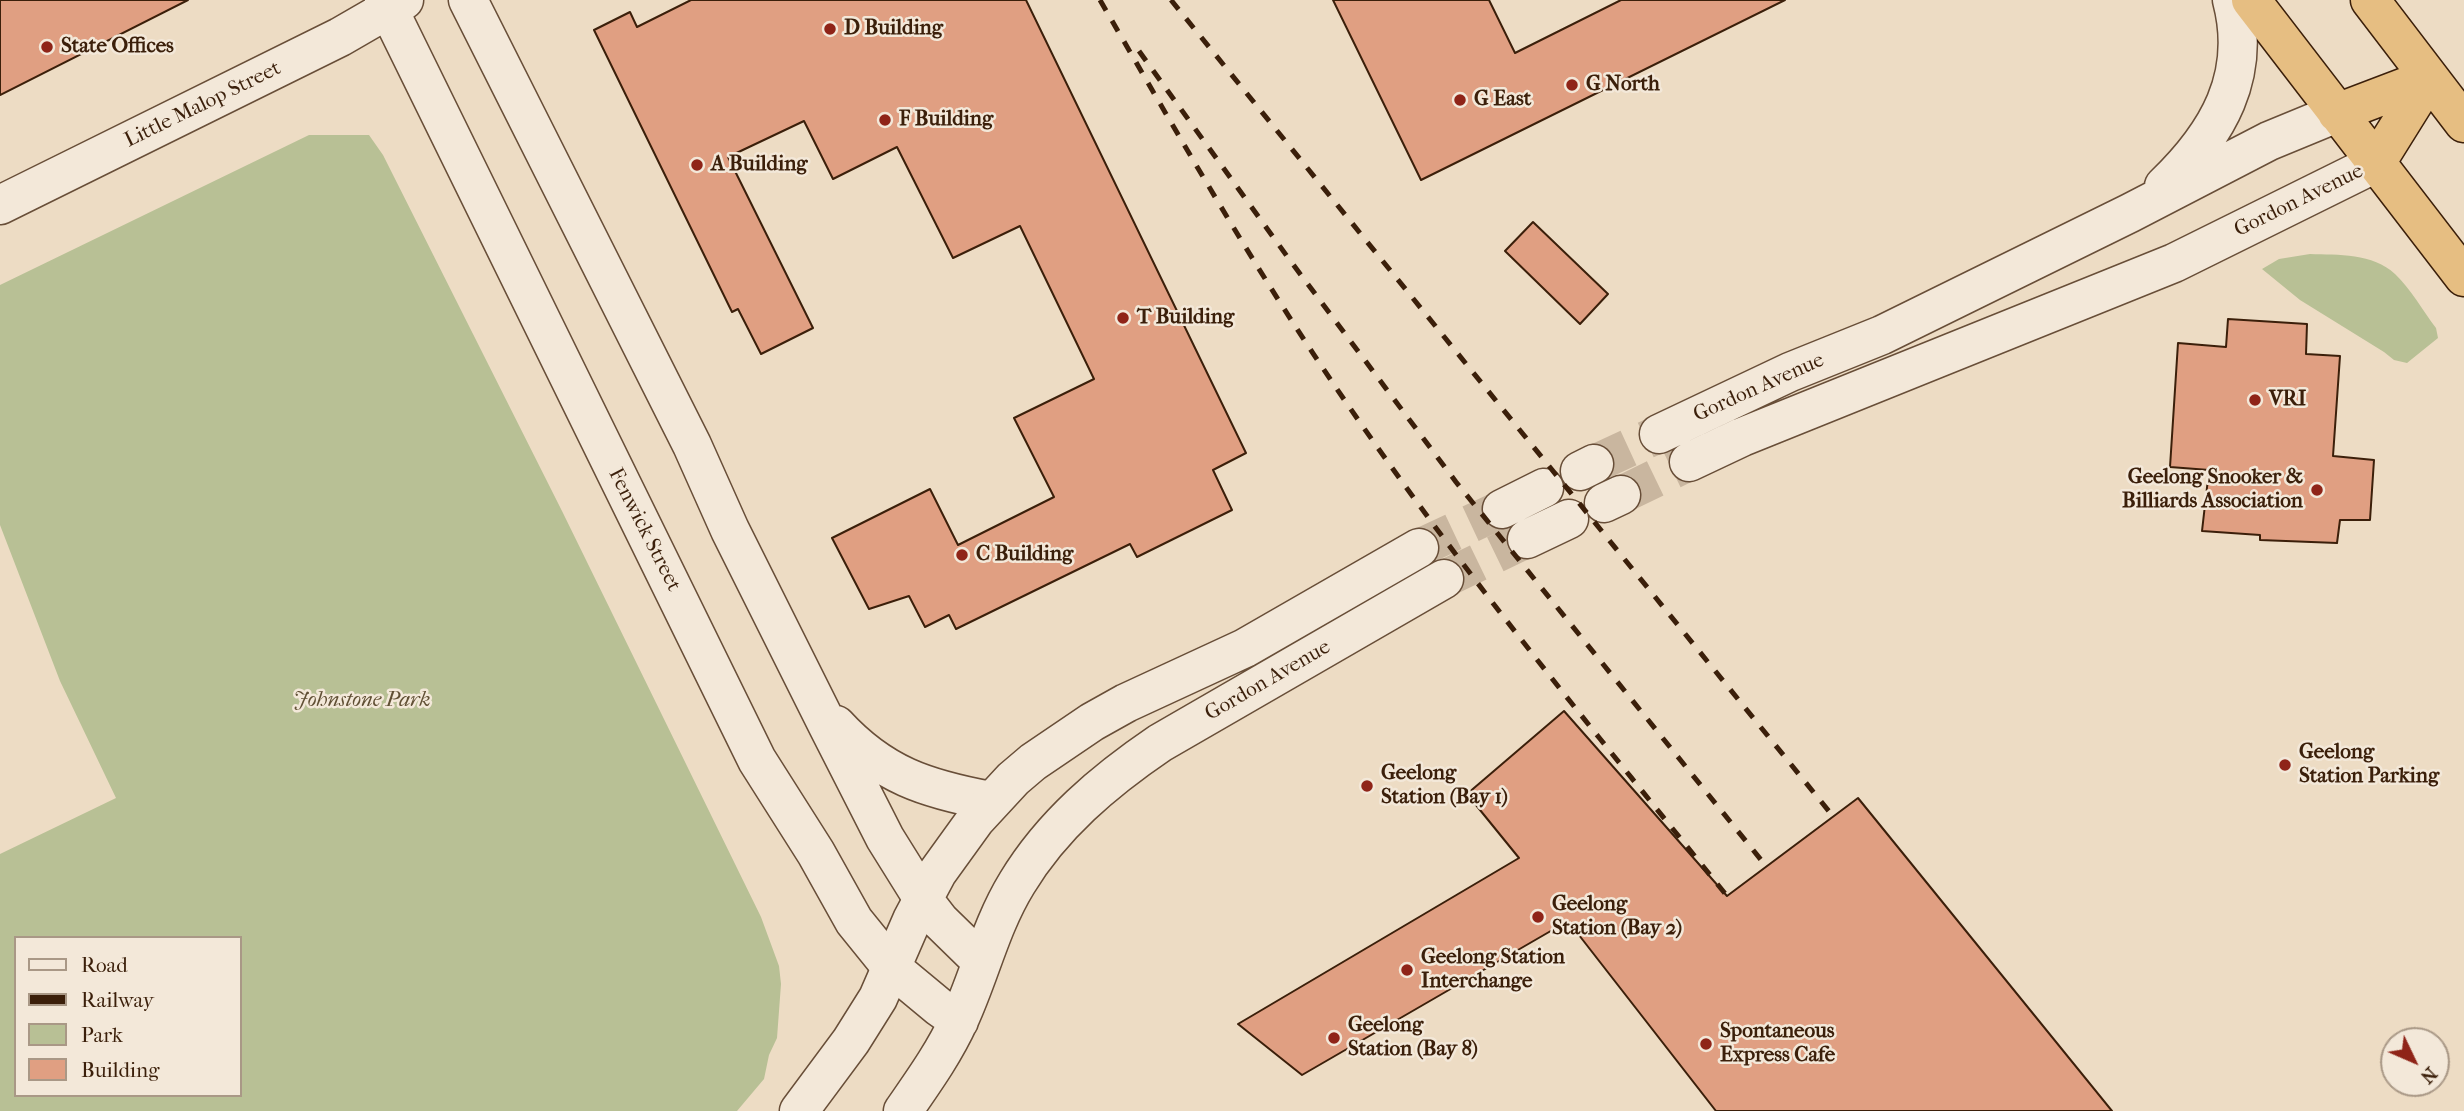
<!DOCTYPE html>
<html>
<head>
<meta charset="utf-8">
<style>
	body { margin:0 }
	#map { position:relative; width:2464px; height:1111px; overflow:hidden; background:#eddcc4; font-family:"IM FELL French Canon",serif }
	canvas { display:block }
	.legend { position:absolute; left:14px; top:936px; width:228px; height:161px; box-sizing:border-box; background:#f3e8d9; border:2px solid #a99886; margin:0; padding:9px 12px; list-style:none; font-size:21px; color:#3b1f0a }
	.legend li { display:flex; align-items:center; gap:14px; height:35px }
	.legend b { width:35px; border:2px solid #a99886 }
	.north { position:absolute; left:2380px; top:1027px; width:70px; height:70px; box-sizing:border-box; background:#f3e8d9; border:2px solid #a99886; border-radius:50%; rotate:134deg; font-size:19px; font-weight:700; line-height:28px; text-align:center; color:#3b1f0a }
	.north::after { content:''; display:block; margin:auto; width:24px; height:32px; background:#8f2418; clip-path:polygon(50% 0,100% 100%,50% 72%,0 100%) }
</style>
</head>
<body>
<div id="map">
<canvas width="2464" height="1111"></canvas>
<ul class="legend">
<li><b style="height:9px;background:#f3e8d9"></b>Road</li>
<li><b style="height:9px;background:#3b1f0a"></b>Railway</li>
<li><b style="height:19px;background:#b8c095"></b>Park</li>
<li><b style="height:19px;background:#e09f82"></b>Building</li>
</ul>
<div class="north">N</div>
</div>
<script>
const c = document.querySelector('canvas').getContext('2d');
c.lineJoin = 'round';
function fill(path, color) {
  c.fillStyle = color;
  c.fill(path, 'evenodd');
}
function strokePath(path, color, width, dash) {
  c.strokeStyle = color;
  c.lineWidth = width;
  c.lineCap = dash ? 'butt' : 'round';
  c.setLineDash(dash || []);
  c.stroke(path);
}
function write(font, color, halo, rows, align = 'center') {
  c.font = font + ' "IM FELL French Canon",serif';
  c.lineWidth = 5;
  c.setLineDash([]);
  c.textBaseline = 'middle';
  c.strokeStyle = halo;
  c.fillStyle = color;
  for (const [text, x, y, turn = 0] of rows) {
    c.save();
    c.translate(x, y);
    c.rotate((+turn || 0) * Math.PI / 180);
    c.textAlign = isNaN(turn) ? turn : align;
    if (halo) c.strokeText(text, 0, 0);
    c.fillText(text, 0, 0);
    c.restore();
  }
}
const green = new Path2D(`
	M309 135H369L383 155 562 511 761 917 779 966 781 984 777 1038 769 1055 764 1079 737 1111H0V854L116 798 60 681 0 525V285ZM16 938H240V1095H16Z
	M2310 254C2338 255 2373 253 2395 274 2411 289 2423 311 2436 328L2438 338 2407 363 2394 360 2384 352 2300 300 2262 269 2279 259Z`);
const building = new Path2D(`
	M0 0H188L0 95Z
	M691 0H1026L1246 453 1213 470 1232 510 1137 557 1130 544 956 629 949 615 925 627 909 596 869 609 832 538 930 489 958 545 1054 497 1014 418 1094 379 1020 226 953 258 897 147 833 179 804 121 728 157 813 328 761 354 738 309 732 312 594 30 630 12 637 27Z
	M1333 0H1489L1515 53 1621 0H1785L1421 180Z
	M1533 222 1608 294 1580 324 1505 251Z
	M2228 319 2307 324 2306 354 2340 356 2333 456 2374 460 2370 520H2340L2337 543 2260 540V535L2202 531 2209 470 2170 467 2178 343 2226 347Z
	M1564 711 1727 896 1858 798 2112 1111H1716L1568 921 1302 1075 1238 1024 1519 858 1467 794Z`);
const tertiaryTunnel = new Path2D(`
	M1594 464 1659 434
	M1621 495 1689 462
	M1419 548 1502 509
	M1444 579 1527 539`);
const minor = new Path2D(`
	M384 0 757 760 816 853 854 921 892 968
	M468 0 692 445 730 530 828 726 885 838 923 899
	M0 205 340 37 404 0
	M836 725C882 775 926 789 991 801`);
const tertiary = new Path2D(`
	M2164 186C2218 134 2252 76 2232 0
	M1659 434 1790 372 1882 335 2130 213 2269 141 2337 113
	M1689 462 1742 437 2174 263 2376 163
	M1580 471 1594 464
	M1604 503 1621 495
	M1502 509 1544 488
	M1527 539 1569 519
	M923 899 940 921 981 961
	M892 968 939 1007 959 1021
	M799 1111 851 1041 878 998 912 920 937 873 976 819 1013 779 1033 762 1092 722 1126 703 1245 648 1419 548
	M903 1111C923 1082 944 1053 959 1020 980 975 990 927 1017 883 1052 825 1104 781 1160 743L1444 579`);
const trunk = new Path2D(`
	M2251 0 2464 277
	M2370 0 2464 123
	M2337 113 2429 78
	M2376 163 2429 78`);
const rail = new Path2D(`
	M1100 0C1180 138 1259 277 1350 408 1467 578 1598 736 1727 896
	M1171 0 1832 815
	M1139 51 1289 259 1456 482 1766 866`);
const markers = [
	[830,29,7,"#8f2418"],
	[47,47,7,"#8f2418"],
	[1572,85,7,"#8f2418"],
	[1460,100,7,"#8f2418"],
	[885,120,7,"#8f2418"],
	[697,165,7,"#8f2418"],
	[1123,318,7,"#8f2418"],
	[2255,400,7,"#8f2418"],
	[2317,490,7,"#8f2418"],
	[962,555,7,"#8f2418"],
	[2285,765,7,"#8f2418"],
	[1367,786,7,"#8f2418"],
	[1538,917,7,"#8f2418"],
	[1407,970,7,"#8f2418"],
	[1334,1038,7,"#8f2418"],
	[1706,1044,7,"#8f2418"]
];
const poiNames = [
	["D Building",844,29],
	["State Offices",61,47],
	["G North",1586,85],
	["G East",1474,100],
	["F Building",899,120],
	["A Building",711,165],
	["T Building",1137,318],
	["VRI",2269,400],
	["Geelong Snooker &",2303,478,"right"],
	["Billiards Association",2303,502,"right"],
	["C Building",976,555],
	["Geelong",2299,753],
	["Station Parking",2299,777],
	["Geelong",1381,774],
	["Station (Bay 1)",1381,798],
	["Geelong",1552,905],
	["Station (Bay 2)",1552,929],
	["Geelong Station",1421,958],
	["Interchange",1421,982],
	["Geelong",1348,1026],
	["Station (Bay 8)",1348,1050],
	["Spontaneous",1720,1032],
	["Express Cafe",1720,1056]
];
const streetNames = [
	["Little Malop Street",203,105,-26],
	["Gordon Avenue",2299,201,-26],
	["Gordon Avenue",1759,388,-24],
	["Fenwick Street",644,530,63],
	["Gordon Avenue",1268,681,-30]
];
const parkNames = [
	["Johnstone Park",362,701]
];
fill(green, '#b8c095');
fill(building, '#e09f82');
strokePath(building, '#3b1f0a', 2);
strokePath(tertiaryTunnel, '#c9b69f', 38, [38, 19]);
strokePath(minor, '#684e38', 41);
strokePath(tertiary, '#684e38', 41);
strokePath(trunk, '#3b1f0a', 41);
strokePath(minor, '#f3e8d9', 38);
strokePath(tertiary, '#f3e8d9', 38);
strokePath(trunk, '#e6be82', 38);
strokePath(rail, '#3b1f0a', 5, [12, 12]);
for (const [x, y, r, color] of markers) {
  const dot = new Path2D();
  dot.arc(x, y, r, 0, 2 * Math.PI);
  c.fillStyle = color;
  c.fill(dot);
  strokePath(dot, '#f3e8d9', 2.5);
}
write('bold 21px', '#3b1f0a', '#f3e8d9', poiNames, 'left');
write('21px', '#3b1f0a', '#f3e8d9', streetNames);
write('italic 21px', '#604f34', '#f3e8d9', parkNames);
</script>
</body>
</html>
